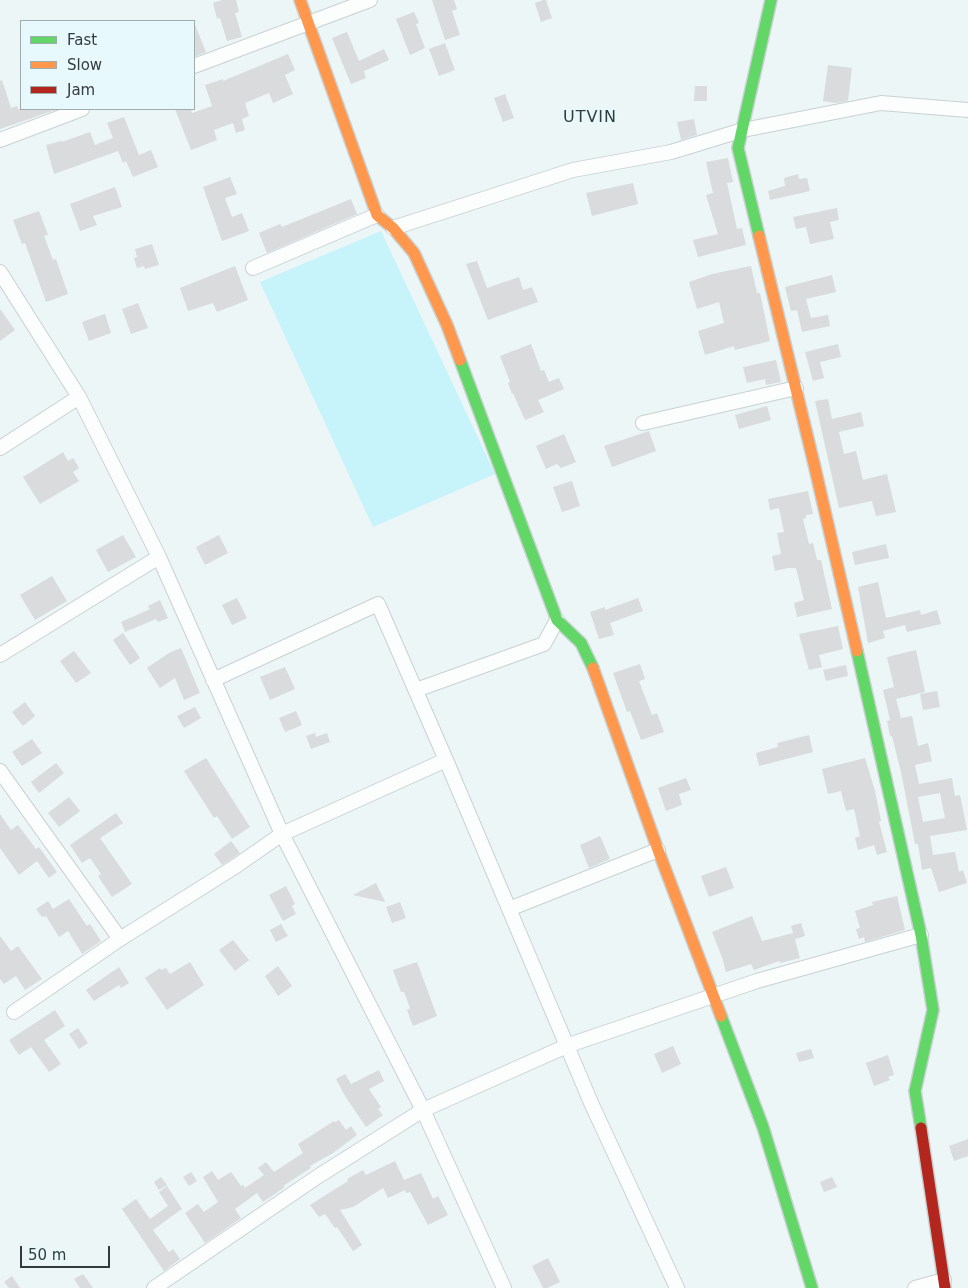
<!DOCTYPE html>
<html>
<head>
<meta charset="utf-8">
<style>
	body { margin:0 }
	#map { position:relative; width:968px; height:1288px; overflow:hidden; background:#ecf6f7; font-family:"DejaVu Sans",sans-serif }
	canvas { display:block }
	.legend { position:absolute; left:20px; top:20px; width:175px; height:90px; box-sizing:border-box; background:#e7f9fc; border:1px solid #9fadaf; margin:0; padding:6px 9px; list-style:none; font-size:15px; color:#343b3c }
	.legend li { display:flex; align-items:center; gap:10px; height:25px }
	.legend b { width:25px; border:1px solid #9fadaf }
	.scale { position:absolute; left:20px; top:1246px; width:90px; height:22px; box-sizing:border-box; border:2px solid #343b3c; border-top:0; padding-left:6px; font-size:15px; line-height:18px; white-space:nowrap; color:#343b3c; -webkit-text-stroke:4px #e7f9fc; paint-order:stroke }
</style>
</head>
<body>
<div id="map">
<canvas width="968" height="1288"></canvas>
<ul class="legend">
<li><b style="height:6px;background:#63d668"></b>Fast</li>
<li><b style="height:6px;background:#ff974d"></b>Slow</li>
<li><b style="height:6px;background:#b3261e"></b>Jam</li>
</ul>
<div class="scale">50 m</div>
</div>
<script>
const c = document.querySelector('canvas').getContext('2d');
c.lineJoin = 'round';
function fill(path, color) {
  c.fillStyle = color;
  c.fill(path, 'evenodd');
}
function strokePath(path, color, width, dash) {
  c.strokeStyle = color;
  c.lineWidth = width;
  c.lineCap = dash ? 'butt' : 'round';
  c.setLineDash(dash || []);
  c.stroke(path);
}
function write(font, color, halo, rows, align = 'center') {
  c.font = font + ' "DejaVu Sans",sans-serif';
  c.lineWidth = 4.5;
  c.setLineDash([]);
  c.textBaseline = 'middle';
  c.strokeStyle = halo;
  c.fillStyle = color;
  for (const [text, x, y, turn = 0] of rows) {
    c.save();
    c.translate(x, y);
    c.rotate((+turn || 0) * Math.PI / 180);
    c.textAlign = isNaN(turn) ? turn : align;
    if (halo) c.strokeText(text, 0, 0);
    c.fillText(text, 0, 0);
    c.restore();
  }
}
const green = new Path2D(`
	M381 231 495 474 373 527 260 282Z`);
const building = new Path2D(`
	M222 0H236L239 12 235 13 242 37 227 41 220 18 217 19 213 3Z
	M432 0H454L457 9 452 11 460 35 445 40Z
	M543 0H546L552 18 541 22 535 3Z
	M414 12 419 23 416 24 425 48 410 55 396 19Z
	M194 22 206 52 194 57Z
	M347 32 359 61 384 49 389 60 364 71 366 78 351 84 332 38Z
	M445 43 455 70 439 76 429 49Z
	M288 54 295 70 285 75 293 94 273 103 269 93 245 103 249 116 242 119 245 130 236 133 233 123 214 130 217 140 191 150 175 109H191L192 113 212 106 205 85 223 79V81Z
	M828 65 852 68 848 101 836 103 823 101Z
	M2 80 11 108 17 106 18 109H54L55 110 0 129V81Z
	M695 86H707V101H694Z
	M505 94 514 118 503 122 494 98Z
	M124 117 139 155 151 150 158 167 133 177 126 161 123 163 118 151 54 174 46 145 61 141 62 142 90 132 95 145 113 138 107 123Z
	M694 119 697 135 681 140 677 122Z
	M728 158 733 182 727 183 737 229 742 228 746 245 698 257 693 240 718 234 706 195 713 193 706 162Z
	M798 174 799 179 807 178 810 191 770 200 768 191 785 186 784 178Z
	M230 177 237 194 225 198 232 217 242 213 249 231 222 241 203 187Z
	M633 183 638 204 592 216 586 193Z
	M115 187 122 207 93 216 97 225 80 231 70 204Z
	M351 199 357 214 267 253 259 233 280 224 282 227Z
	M837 208 839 220 830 222 834 239 810 244 806 227 796 229 793 217Z
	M39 211 48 235 44 236 53 260 56 259 68 294 46 302 25 243 22 244 13 220Z
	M152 244 159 265 145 269 144 266 137 268 134 258 137 257 135 249Z
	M477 261 487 288 519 277 523 290 532 287 538 302 488 320 466 264Z
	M235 266 248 300 217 312 213 303 188 311 180 288Z
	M751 266 757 293H760L770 341 735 350 734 346 705 355 698 331 724 323 719 302 697 309 689 282 712 274Z
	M832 275 836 292 806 299 811 318 828 315 830 326 802 332 797 310 791 311 785 287Z
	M138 303 148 328 131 334 122 309Z
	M0 309 15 330 0 341Z
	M105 314 111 333 89 341 82 322Z
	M531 344 541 371 544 370 549 382 559 378 564 389 538 400 544 412 525 420 513 393 512 394 508 383 510 382 500 356Z
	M838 344 841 357 820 362 824 378 813 381 805 352Z
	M776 360 781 382 766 385 765 379 747 383 743 367Z
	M828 399 832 419 861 412 864 426 839 432 844 454 856 451 863 480 887 474 896 512 876 516 872 501 839 508 815 401Z
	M767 406 771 420 739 429 735 415Z
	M649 431 656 451 612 467 604 446Z
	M564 434 576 462 561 468 557 464 546 469 536 446Z
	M63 452 68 461 73 458 79 468 73 472 79 481 40 504 23 477Z
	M572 481 580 506 562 512 553 487Z
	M808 491 813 514 806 515V518L803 519 809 544 813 543 817 560H821L832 609 797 617 794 603 804 600 796 568H788L775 571 772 556 781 554 777 533 784 532 779 508 770 510 768 499Z
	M123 535 136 557 108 572 96 550Z
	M219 535 228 553 205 565 196 547Z
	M886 544 889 558 855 565 852 552Z
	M52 576 67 601 35 620 20 595Z
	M878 582 886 618 920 610 921 615 937 610 941 624 907 632 905 625 883 631 885 638 868 643 858 587Z
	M237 598 247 618 232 625 222 605Z
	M638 598 643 611 610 623 614 635 599 639 590 612 605 607V610Z
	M160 600 168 618 158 622 156 619 125 632 121 622 150 609 148 606Z
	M838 626 843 649 819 655 822 667 809 670 799 634Z
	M123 633 140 658 130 665 113 640Z
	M181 648 200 693 184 700 175 678 160 688 147 668 169 653Z
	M916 650 925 692 896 699 901 718 912 716 918 746 928 743 932 761 915 765 919 784 952 778 955 796 960 795 967 830 930 836 933 855 955 852 959 872 963 870 967 883 939 892 931 868 922 870 918 844H915L901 772 892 736H890L887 721 890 720 883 690 894 687 887 657ZM940 793 945 818 923 822 918 797Z
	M74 651 91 673 76 683 60 661Z
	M640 664 645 679 639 681 652 715 657 713 664 732 641 740 630 711 627 712 613 673Z
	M846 665 848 676 826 681 823 670Z
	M285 667 295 689 270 700 260 677Z
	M937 691 940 707 923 710 920 694Z
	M25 702 35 716 23 726 12 712Z
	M195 707 201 718 184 728 177 716Z
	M296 711 302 725 285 732 279 718Z
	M315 733 316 737 327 733 330 742 311 749 306 736Z
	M809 735 813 752 759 766 756 753 778 747 777 743Z
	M32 739 42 753 22 766 12 752Z
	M206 758 250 827 232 839 217 816 214 818 184 771Z
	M865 758 875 791 881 821 879 822 887 852 877 855 874 845 858 850 855 838 860 836 854 809 846 811 841 791 828 794 822 769Z
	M56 763 64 773 39 793 31 782Z
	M686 778 691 790 679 794 682 805 666 811 658 788Z
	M69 797 80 811 59 827 48 813Z
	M116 813 123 823 100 838 132 884 112 897 98 876 101 874 90 858 82 863 70 845Z
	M0 814 11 830 18 825 36 849 39 847 57 872 49 878 37 861 19 875 0 848Z
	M600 836 610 859 589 868 580 845Z
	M231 841 240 853 222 865 214 854Z
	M726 867 734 888 709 897 701 876Z
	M376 883 385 902 353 895Z
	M286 886 295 904 292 906 296 914 283 921 269 895Z
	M897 896 905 930 865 942 864 937 859 939 856 929 860 928 855 911 873 905 872 902Z
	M69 899 87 926 90 924 101 941 82 954 68 931 59 937 46 916 42 917 36 909 48 901 53 909Z
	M400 902 406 918 392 923 386 907Z
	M752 916 762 941 793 933 791 926 801 923 805 936 795 939 794 936 800 958 780 963 779 961 754 970 751 964 726 972 722 957 712 932Z
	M281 924 288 936 276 942 270 930Z
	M0 936 11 951 18 946 42 979 25 990 16 976 4 984 0 979Z
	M233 940 249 960 235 971 219 950Z
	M190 962 204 985 167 1010 145 978 160 968 161 970 166 968 170 974Z
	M417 962 437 1016 413 1026 407 1010 410 1008 404 992H401L393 970Z
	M278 966 292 986 278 996 265 976Z
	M119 967 129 983 121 988 119 985 94 1001 86 990Z
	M55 1010 65 1026 44 1040 61 1064 49 1072 31 1047 19 1055 9 1040Z
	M78 1028 88 1043 79 1049 69 1034Z
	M673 1046 681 1064 662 1073 654 1054Z
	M811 1049 814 1058 799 1062 796 1053Z
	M888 1055 894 1075 888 1077 890 1080 874 1086 866 1063Z
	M379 1070 384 1081 369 1089 381 1107 378 1109 383 1115 366 1127 345 1096 336 1079 345 1074 351 1084Z
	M339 1120 346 1130 351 1126 357 1135 333 1153 310 1166 311 1168 283 1186 285 1187 263 1202 257 1193 235 1209 241 1218 205 1243 185 1213 198 1204 204 1212 218 1202 203 1177 212 1171 218 1180 231 1172 241 1186 243 1185 245 1188 264 1175 258 1168 266 1162 274 1172 303 1153 298 1144 334 1121 335 1122Z
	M968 1139V1156L954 1161 949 1146Z
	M395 1161 404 1180 421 1173 433 1199 438 1196 448 1215 428 1225 410 1192 406 1193 405 1190 388 1198 383 1188 353 1207 340 1210 362 1245 353 1251 337 1227 335 1228 325 1214 319 1217 310 1205 348 1181 347 1179 363 1170 366 1175Z
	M191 1172 197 1181 189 1186 183 1177Z
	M161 1177 167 1185 159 1190 154 1182Z
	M832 1177 837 1187 824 1192 820 1182Z
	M167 1186 182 1209 153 1230 169 1252 173 1249 180 1259 164 1271 122 1209 136 1199 150 1219 168 1206 159 1192Z
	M548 1258 560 1282 547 1288H543L532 1266Z
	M83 1274 93 1288H80L74 1279Z
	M12 1276 20 1288H9L4 1282Z`);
const street = new Path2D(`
	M194 66 370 0
	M0 140 82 109
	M393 228 573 170 671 152 743 130 881 103 968 110
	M253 268 377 215
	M0 272 79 397 0 448
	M79 397 159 557 282 834 423 1110 317 1177 154 1288
	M643 423 796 388
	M0 655 159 557
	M213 680 378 604 446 760 592 1105 677 1288
	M416 690 544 644 557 620
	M0 771 120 939
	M509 909 658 850
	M14 1012 120 939 236 866 282 834 446 760
	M504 1288 423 1110 569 1045 757 981 921 935
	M915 1288 944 1280`);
const fast = new Path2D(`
	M759 236 738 148 771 0
	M460 360 557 620 581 643 593 668
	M857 651 921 935 933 1010 915 1091 921 1128
	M721 1016 763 1127 812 1288`);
const slow = new Path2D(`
	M300 0 377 215 393 228 414 253 447 325 460 360
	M759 236 815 468 857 651
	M593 668 658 850 721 1016`);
const jam = new Path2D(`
	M921 1128 945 1288`);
const quarterNames = [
	["UTVIN",590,118]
];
fill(green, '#c6f4fa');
fill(building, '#d9dbdc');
strokePath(street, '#c9d1d2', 16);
strokePath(fast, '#c9d1d2', 14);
strokePath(slow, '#c9d1d2', 14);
strokePath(jam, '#c9d1d2', 14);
strokePath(street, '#fcfefe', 14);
strokePath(fast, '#63d668', 11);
strokePath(slow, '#ff974d', 11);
strokePath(jam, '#b3261e', 11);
c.letterSpacing = '1px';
write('16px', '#343b3c', '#e7f9fc', quarterNames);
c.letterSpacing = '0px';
</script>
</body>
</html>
